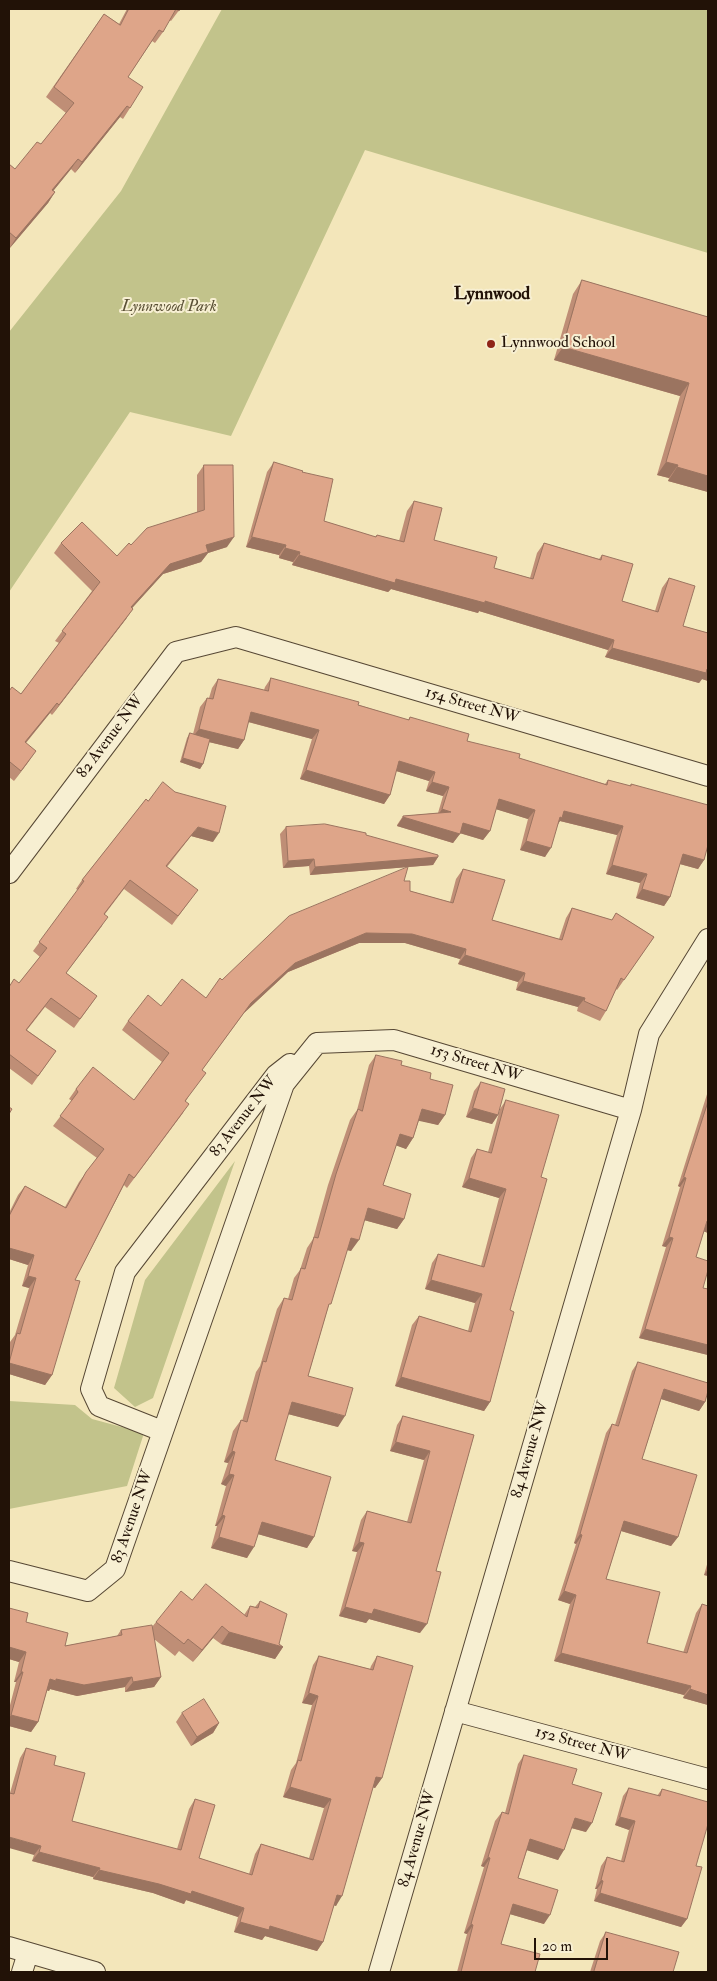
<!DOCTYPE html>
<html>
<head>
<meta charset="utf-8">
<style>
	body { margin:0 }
	#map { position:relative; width:717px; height:1981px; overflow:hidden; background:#f3e6ba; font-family:"IM FELL Double Pica",serif }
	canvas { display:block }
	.frame { position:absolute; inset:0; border:10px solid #221207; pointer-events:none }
	.scale { position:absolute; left:534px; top:1938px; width:74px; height:22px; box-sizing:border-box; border:2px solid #221207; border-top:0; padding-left:6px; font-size:15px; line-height:18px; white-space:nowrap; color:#221207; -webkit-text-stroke:4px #f7efd2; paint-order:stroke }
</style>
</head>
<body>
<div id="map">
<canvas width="717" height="1981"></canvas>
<div class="frame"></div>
<div class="scale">20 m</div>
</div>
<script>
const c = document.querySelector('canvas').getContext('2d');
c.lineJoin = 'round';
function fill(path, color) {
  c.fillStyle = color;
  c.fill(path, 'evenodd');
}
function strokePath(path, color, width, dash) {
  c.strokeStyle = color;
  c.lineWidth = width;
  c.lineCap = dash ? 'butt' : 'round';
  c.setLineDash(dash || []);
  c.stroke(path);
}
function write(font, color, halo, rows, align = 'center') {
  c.font = font + ' "IM FELL Double Pica",serif';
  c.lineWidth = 4;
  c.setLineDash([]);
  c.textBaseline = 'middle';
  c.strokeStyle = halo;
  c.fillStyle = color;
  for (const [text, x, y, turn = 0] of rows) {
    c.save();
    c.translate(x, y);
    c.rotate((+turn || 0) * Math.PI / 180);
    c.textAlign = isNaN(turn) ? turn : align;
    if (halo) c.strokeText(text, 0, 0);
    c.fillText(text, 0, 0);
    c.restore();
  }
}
const green = new Path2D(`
	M222 9H708V253L365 150 231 436 130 412 9 592V332L121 191Z
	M235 1161 153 1398 135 1407 114 1388 145 1280Z
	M9 1401 75 1405 92 1419 144 1433 127 1486 9 1509Z`);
const street = new Path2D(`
	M9 873 176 652 236 637 708 776
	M317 1043 394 1040 631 1110
	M162 1431 99 1406 91 1389 125 1272 276 1075 290 1064
	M9 1571 88 1591 115 1569 284 1084 317 1043
	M455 1711 708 1779
	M9 1947 95 1972
	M22 1972 28 1953
	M379 1972 631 1110 649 1034 708 939`);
const wall = new Path2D(`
	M127 9H180L171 21 169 20 163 32 155 43 152 41 128 77 130 108 123 119 120 117 75 173 71 169 53 191 55 192 48 203 9 249V164L15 169 41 144 66 113 46 97 104 14 119 24Z
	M582 280 708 317V492L668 481 669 478 657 475 680 396 554 360 573 294Z
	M274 462 302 472 324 521 375 537 377 535 399 541 407 511 414 501 434 540 494 568 530 578 537 553 544 543 599 559 602 555 622 601 655 611 662 588 669 578 683 626 708 633V681L702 679 699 683 605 657 608 650 479 611 478 613 391 589 388 592 292 565 293 562 279 558V555L246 547 267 472Z
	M204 465 227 547 208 553 201 562 163 574 132 608 126 619 52 715 50 713 26 743 29 761 14 781 9 777V691L21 694 59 643 55 641 92 591 54 553 61 543 117 556 131 545 197 512V475Z
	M271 678 408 720 410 717 467 741 519 758 605 784 608 780 630 786 631 784 707 848 704 860 698 869 680 864 670 897 664 906 636 898 640 883 606 874 617 835 560 821 558 824 545 857 520 850 528 819 496 809 490 831 483 840 460 833 453 843 397 826V825L403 816 438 813 443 796 426 791 429 781 396 771 390 795 384 804 300 779 312 739 248 722 244 740 238 749 209 742 203 764 200 769 180 762 187 738 190 733 193 734 200 707 207 698H209L212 688 218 679 264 690 265 687Z
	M146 799 213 842 191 836 167 867 191 899 172 925 124 889 105 914 102 926 66 973 97 996 74 1028 45 1007 27 1030 56 1051 32 1085 9 1068V987L19 983 40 957 33 951 78 890 76 889 82 880Z
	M286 827 438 857 433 865 310 875 309 866 283 868 280 834Z
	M463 869 492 920 559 939 566 918 572 908 612 920 616 913 654 937 617 990 616 989 606 1011 600 1021 577 1011 578 1007 516 990 518 982 458 964 460 959 405 943H359L288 972 244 1013 202 1070 186 1101 183 1113 127 1188 124 1185 75 1280 52 1375 45 1385 9 1374V1348L10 1342 15 1335 29 1288 22 1286 28 1265 9 1259V1213L18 1195 25 1186 65 1207 79 1182 97 1158 53 1126 72 1101 69 1099 76 1089 134 1100 162 1062 122 1030 128 1021 161 1006 206 998 222 980 404 881 410 891 450 902 456 879Z
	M376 1055 401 1065 430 1079 445 1115 438 1125 419 1120 413 1138 406 1149 396 1145 383 1185 404 1219 397 1229 364 1220 351 1251 347 1250 327 1311 308 1376 338 1427 288 1414 275 1460 314 1537 307 1548 258 1534 247 1558 211 1548 217 1526H215L226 1486 221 1484 228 1463 224 1462 233 1431 241 1420 242 1421 256 1372 260 1366 277 1309 284 1298 288 1299 294 1278 300 1270 307 1248 313 1239 328 1185 350 1120 357 1110 369 1065Z
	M481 1082 498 1115 492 1124 466 1117 474 1091Z
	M708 1091V1233L704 1231 696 1257 703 1288 708 1289V1355L639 1338 666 1247 662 1246 680 1187 678 1186Z
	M506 1100 541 1177 510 1310 490 1402 484 1411 395 1386 412 1325 419 1316 468 1331 475 1303 425 1289 432 1263 438 1254 481 1266 499 1198 462 1187 471 1158 477 1149 488 1152 500 1109Z
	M638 1362 705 1402 699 1411 661 1399 642 1459 678 1537 671 1546 621 1531 606 1579 647 1643 683 1653 696 1613 702 1604 708 1606V1705L683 1698 684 1695 554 1661 570 1604 558 1600 576 1544 574 1543 606 1433 612 1424 615 1425 632 1371Z
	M403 1416 474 1435 436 1571 420 1633 369 1619 366 1623 339 1616 357 1552 352 1551 361 1520 367 1511 407 1522 424 1460 390 1451 397 1425Z
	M708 1561V1576L704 1575Z
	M192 1600 244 1615 250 1606 255 1607 260 1601 279 1644 283 1647 275 1659 221 1644 213 1638 193 1662 179 1651 175 1656 154 1639 161 1677 154 1687 125 1692V1687L77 1696 50 1689 49 1691 47 1690 38 1722 31 1732 9 1726V1709L16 1682H14L19 1662 9 1659V1608L26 1622 65 1646 117 1636 121 1630 152 1627 156 1622Z
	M319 1656 370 1669 371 1666 377 1656 382 1778 375 1788 373 1787 336 1906 334 1905 323 1942 317 1951 265 1936 262 1940 234 1932 238 1917 186 1900 184 1904 153 1893 93 1879V1877L32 1861 34 1855 10 1793 20 1758 26 1748 54 1765 72 1821 177 1849 189 1809 195 1799 199 1858 249 1874 255 1854 261 1844 309 1858 324 1808 283 1797 291 1770 296 1763 312 1705 302 1703 313 1665Z
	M182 1713 219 1723 213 1733 191 1746 176 1722Z
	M524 1755 572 1784 586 1832 571 1828 558 1860 527 1850 518 1878 544 1924 510 1914 501 1944 535 1972H457L467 1934 464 1933 484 1867 481 1866 495 1821 502 1812 505 1813 518 1764Z
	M629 1788 657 1796 662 1789 696 1866 687 1919 681 1927 594 1901 597 1889H595L601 1866 607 1857 621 1861 629 1830 615 1825 623 1796Z
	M606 1932 673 1972H590L600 1941Z`);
const shadedWall = new Path2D(`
	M127 106 120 117 75 173 82 162Z
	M78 159 71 169 45 201 52 190Z
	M55 192 48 203 9 249 16 238Z
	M563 347 689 383 680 396 554 360Z
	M666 462 678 465 669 478 657 475Z
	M677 467 708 476V492L668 481Z
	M234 537 227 547 208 553 201 562 163 574 124 617 131 607 170 564 206 545Z
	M252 537 286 545 279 555 246 547Z
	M285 548 300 552 293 562 279 558Z
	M299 555 485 601 614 640 608 650 479 611 478 613 391 589 388 592 292 565Z
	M133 609 126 619 52 715 59 705Z
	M612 648 708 669V681L702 679 699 683 605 657Z
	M57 703 50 713 18 752 25 742Z
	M251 712 319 730 312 739 245 721Z
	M199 729 244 740 238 749 192 738Z
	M36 751 29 761 14 781 21 771Z
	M183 758 203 764 200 769 180 762Z
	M399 761 435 772 429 781 393 770Z
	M306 770 390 795 384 804 300 779Z
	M432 782 449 787 443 796 426 791Z
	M499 799 535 810 528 819 492 808Z
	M442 809 451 812 436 818Z
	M564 811 623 826 617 835 560 821 556 827 554 826Z
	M403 817 460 834 453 843 397 826Z
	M463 823 490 831 483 840 456 832Z
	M198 827 219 833 213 842 191 836 160 875Z
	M526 841 551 848 545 857 520 850Z
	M683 854 704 860 698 869 676 863Z
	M438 857 433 865 310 875 315 867Z
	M314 859 309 866 283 868 288 861Z
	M612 865 647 874 640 883 606 874Z
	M642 889 670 897 664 906 636 898Z
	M366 933 412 934 466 949 460 959 405 943H359L288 972 244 1013 251 1003 295 963Z
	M465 955 525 973 518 982 458 964Z
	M523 981 585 998 578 1007 516 990Z
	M473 1108 498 1115 492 1124 466 1117Z
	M422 1109 445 1115 438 1125 415 1120Z
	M400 1134 413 1138 406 1149 392 1144Z
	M684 1177 686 1178 680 1187 678 1186Z
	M469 1178 506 1189 499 1198 462 1187Z
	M368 1208 404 1219 397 1229 360 1219Z
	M707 1221 708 1222V1233L700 1230Z
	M669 1237 673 1238 666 1247 662 1246Z
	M351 1238 359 1240 351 1251 343 1249Z
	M9 1248 34 1255 28 1265 9 1259Z
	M28 1276 36 1278 29 1288 22 1286Z
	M431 1280 482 1294 475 1303 425 1289Z
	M645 1329 708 1345V1355L639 1338Z
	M9 1363 52 1375 45 1385 9 1374Z
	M401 1377 490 1402 484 1411 395 1386Z
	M664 1389 705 1402 699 1411 658 1398Z
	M292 1402 345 1416 338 1427 284 1413Z
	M396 1442 430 1451 424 1460 390 1451Z
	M232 1451 235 1452 228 1463 224 1462Z
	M229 1474 234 1475 226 1486 221 1484Z
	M222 1515 225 1516 217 1526H215Z
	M624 1521 678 1537 671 1546 618 1530Z
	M262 1522 314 1537 307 1548 254 1533Z
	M580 1534 582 1535 576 1544 574 1543Z
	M219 1537 254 1547 247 1558 211 1548Z
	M359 1542 364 1543 357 1552 352 1551Z
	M708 1569V1576L704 1575Z
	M564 1591 576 1595 570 1604 558 1600Z
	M345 1607 374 1609 427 1624 420 1633 369 1619 366 1623 339 1616Z
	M222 1626 213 1638 193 1662 202 1650Z
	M229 1632 283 1647 275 1659 221 1644Z
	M9 1647 26 1652 19 1662 9 1659Z
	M561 1653 691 1686 684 1695 554 1661Z
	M21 1672H23L16 1682H14Z
	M132 1677 125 1687 77 1696 50 1689 49 1691 42 1689 50 1679Z
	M161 1677 154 1687 125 1692 133 1682Z
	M690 1689 708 1695V1705L683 1698Z
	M309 1693 318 1696 312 1705 302 1703Z
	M11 1715 38 1722 31 1732 9 1726V1718Z
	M219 1723 213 1733 191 1746 197 1737Z
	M376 1777 382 1778 375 1788 369 1786Z
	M290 1787 331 1799 324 1808 283 1797Z
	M620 1817 635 1821 629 1830 615 1825Z
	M575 1818 592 1823 586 1832 568 1827Z
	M9 1837 41 1846 34 1855 9 1848Z
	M530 1839 564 1850 558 1860 523 1849Z
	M39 1852 100 1868 93 1877 32 1861Z
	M488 1857 490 1858 484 1867 481 1866Z
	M99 1870 192 1891 244 1908 238 1917 186 1900 184 1904 153 1893 93 1879Z
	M601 1880 603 1881 597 1889H595Z
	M600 1893 687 1919 681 1927 594 1901Z
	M337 1895 342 1896 336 1906 330 1904Z
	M513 1904 550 1915 544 1924 506 1913Z
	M240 1922 270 1926 323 1942 317 1951 265 1936 262 1940 234 1932Z
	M471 1924 473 1925 467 1934 464 1933Z`);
const building = new Path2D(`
	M129 9H180L179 11 176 9 163 32 159 30 128 77 143 87 130 108 127 106 82 162 78 159 52 190 55 192 16 238 9 232V164L15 169 37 142 41 144 74 103 54 87 104 14 120 25Z
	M582 280 708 317V476L677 467 678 465 666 462 689 383 563 347Z
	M274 462 303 471 302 472 333 479 324 521 376 537 377 535 404 542 414 501 442 508 434 540 497 557 494 568 533 579 544 543 601 560 602 555 633 564 622 601 658 612 669 578 695 586 683 626 708 633V669H707L706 673 612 648 614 640 485 601V603L396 579 395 583 299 555 300 552 285 548 286 545 252 537Z
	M204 465H233L234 537 206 545 208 552 170 564 131 607 133 609 59 705 57 703 25 742 36 751 21 771 10 762 9 764V691L12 687 21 694 66 634 62 631 100 582 61 543 82 522 117 556 129 543 131 545 147 528 204 510Z
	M271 678 359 702 358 705 409 720 410 717 469 734 467 741 520 754 519 758 607 785 608 780 631 786V784L708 805V845L704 860 683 854 670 897 642 889 647 874 612 865 623 826 564 811 562 818 560 817 551 848 526 841 535 810 499 799 490 831 463 823 460 834 403 817V816L451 812 442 809 449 787 432 782 435 772 399 761 390 795 306 770 319 730 251 712 244 740 199 729 207 698 213 699 218 679 268 691Z
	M190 733 210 739 203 764 183 758Z
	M163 782 175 792 226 806 219 833 198 827 166 866 198 890 178 916 130 880 104 914 108 917 66 973 97 996 80 1019 51 998 26 1030 56 1051 38 1076 9 1054V987L14 979 19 983 47 948 39 942 84 881 82 880 146 799 148 801Z
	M325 824 366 833V835L438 855V857L315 867 314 859 288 861 286 827Z
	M408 867 404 881H410V891L453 903 463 869 505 880 492 920 562 940 572 908 612 920 616 913 654 937 624 980 621 978 606 1011 584 1001 585 998 523 981 525 973 465 955 466 949 412 934 366 933 295 963 251 1003 202 1070 206 1073 185 1101 189 1104 134 1178 129 1174 75 1280 80 1281 52 1375 9 1363 17 1333 20 1334 36 1278 28 1276 34 1255 9 1248V1216L25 1186 66 1208 86 1172 104 1149 60 1116 78 1092 76 1089 93 1067 134 1100 169 1053 128 1021 148 995 161 1006 182 979 206 998 220 978 222 980 289 916Z
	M376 1055 402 1061 401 1065 431 1073 430 1079 453 1085 445 1115 422 1109 413 1138 400 1134 383 1185 411 1194 404 1219 368 1208 359 1240 351 1238 331 1304H329L308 1376 353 1388 345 1416 292 1402 275 1460 331 1477 314 1537 262 1522 254 1547 219 1537 225 1516 222 1515 234 1475 229 1474 235 1452 232 1451 241 1420 247 1422 263 1361 266 1362 284 1298 292 1300 301 1268 305 1269 314 1237 318 1238 336 1174 358 1109 362 1111Z
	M481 1082 505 1089 498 1115 473 1108Z
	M506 1100 559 1115 541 1177 547 1179 510 1310 514 1312 490 1402 401 1377 419 1316 471 1332 482 1294 431 1280 438 1254 484 1267 506 1189 469 1178 477 1149 491 1153Z
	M708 1102V1222L707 1221 696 1257 708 1261V1270L703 1288 708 1289V1345L645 1329 673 1238 669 1237 686 1178 684 1177Z
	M9 1107 12 1109 9 1114Z
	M638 1362 708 1383V1391L705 1402 664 1389 642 1459 697 1475 678 1537 624 1521 606 1579 660 1592 647 1643 687 1653 702 1604 708 1606V1695L690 1689 691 1686 561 1653 576 1595 564 1591 582 1535 580 1534 612 1424 618 1426Z
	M403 1416 474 1435 436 1571 441 1572 427 1624 374 1609 372 1614 345 1607 364 1543 359 1542 367 1511 411 1523 430 1451 396 1442Z
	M206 1584 247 1617 250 1606 258 1608 260 1601 287 1614 279 1644 283 1647 229 1632 222 1626 202 1650 188 1639 184 1644 156 1622 181 1591 192 1600Z
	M9 1608 28 1613 26 1622 68 1633 65 1646 122 1635 121 1630 152 1625 161 1677 133 1682 132 1677 84 1685 56 1679V1681L50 1679 38 1722 11 1715 23 1672H21L26 1652 9 1647Z
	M319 1656 373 1670 377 1656 413 1666 382 1778 376 1777 342 1896 337 1895 323 1942 270 1926 269 1930 240 1922 244 1908 192 1891 191 1894 159 1884 99 1870 100 1868 39 1852 41 1846 9 1837V1793L14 1794 26 1748 56 1756 54 1765 85 1773 72 1821 181 1850 195 1799 215 1805 199 1858 252 1875 261 1844 313 1860 331 1799 290 1787 298 1760 301 1761 318 1696 309 1693Z
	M204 1699 219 1723 197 1737 182 1713Z
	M524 1755 577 1769 572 1784 602 1793 592 1823 575 1818 564 1850 530 1839 518 1878 558 1890 550 1915 513 1904 501 1944 540 1954 535 1972H461L473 1925 471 1924 490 1858 488 1857 502 1812 508 1814Z
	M629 1788 660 1796 662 1789 708 1802V1824L696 1866 702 1867 687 1919 600 1893 603 1881 601 1880 607 1857 624 1862 635 1821 620 1817Z
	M606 1932 679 1952 673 1972H594Z`);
const markers = [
	[491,344,5,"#8f2418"]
];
const parkNames = [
	["Lynnwood Park",169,308]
];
const poiNames = [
	["Lynnwood School",501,344]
];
const streetNames = [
	["154 Street NW",472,706,16],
	["82 Avenue NW",111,737,-53],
	["153 Street NW",476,1064,17],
	["83 Avenue NW",244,1117,-52],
	["84 Avenue NW",531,1450,-74],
	["83 Avenue NW",133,1517,-71],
	["152 Street NW",582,1745,15],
	["84 Avenue NW",418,1839,-74]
];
const neighbourhoodNames = [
	["Lynnwood",492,295]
];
fill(green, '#c2c38b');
strokePath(street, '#564734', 22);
strokePath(street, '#f7efd2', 20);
fill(wall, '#bf8e76');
fill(shadedWall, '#9b7460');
fill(building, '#dea589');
strokePath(building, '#9b7460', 1);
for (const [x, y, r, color] of markers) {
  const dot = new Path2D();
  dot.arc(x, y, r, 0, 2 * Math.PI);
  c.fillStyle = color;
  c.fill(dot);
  strokePath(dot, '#f7efd2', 2);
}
write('italic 16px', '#5a5035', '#f7efd2', parkNames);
write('16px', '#221207', '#f7efd2', poiNames, 'left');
write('16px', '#221207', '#f7efd2', streetNames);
write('bold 18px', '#221207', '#f7efd2', neighbourhoodNames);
</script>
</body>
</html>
